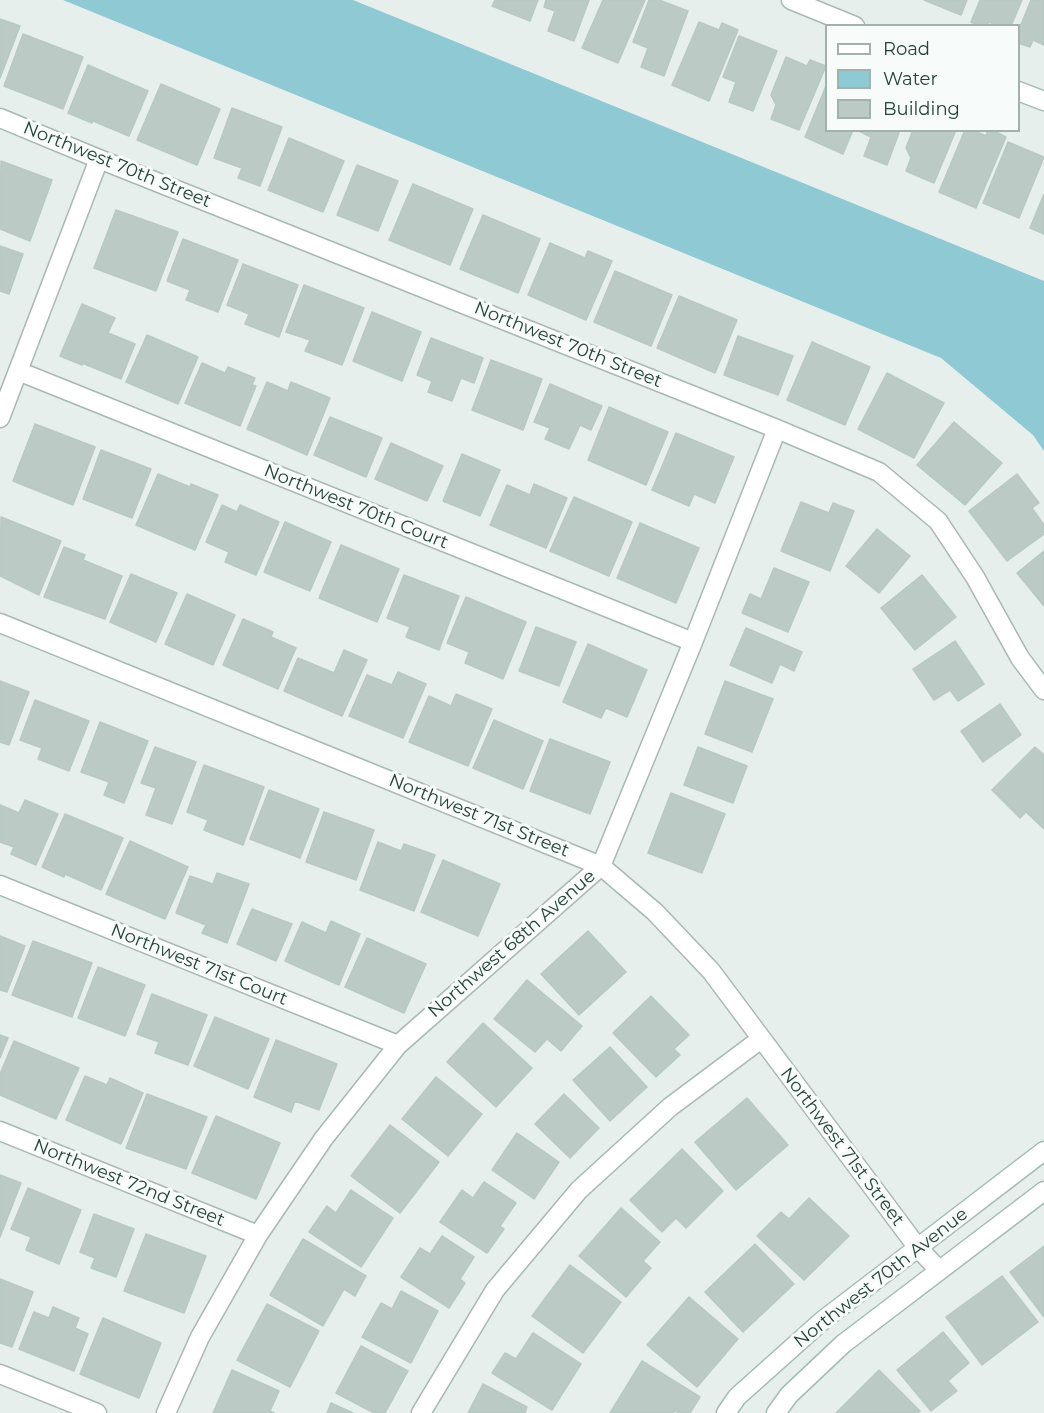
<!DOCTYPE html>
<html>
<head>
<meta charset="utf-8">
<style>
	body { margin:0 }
	#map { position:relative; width:1044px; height:1413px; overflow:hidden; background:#e6efeb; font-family:Montserrat,sans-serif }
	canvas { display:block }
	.legend { position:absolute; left:825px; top:24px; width:195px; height:108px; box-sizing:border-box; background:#f7fbf9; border:2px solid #a3b1ad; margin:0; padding:8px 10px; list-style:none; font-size:18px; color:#24423a }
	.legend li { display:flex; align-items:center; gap:12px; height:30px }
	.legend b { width:30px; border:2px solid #a3b1ad }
</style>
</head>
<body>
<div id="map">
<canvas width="1044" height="1413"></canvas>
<ul class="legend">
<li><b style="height:8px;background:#fff"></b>Road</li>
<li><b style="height:16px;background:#8ec9d4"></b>Water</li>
<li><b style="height:16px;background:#bbcac4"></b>Building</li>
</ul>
</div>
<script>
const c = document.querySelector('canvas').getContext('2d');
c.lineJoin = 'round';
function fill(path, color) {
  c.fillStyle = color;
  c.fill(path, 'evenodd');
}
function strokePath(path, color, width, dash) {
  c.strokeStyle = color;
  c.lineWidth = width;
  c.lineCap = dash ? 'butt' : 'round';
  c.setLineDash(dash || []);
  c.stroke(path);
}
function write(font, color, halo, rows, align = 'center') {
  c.font = font + ' Montserrat,sans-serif';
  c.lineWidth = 6;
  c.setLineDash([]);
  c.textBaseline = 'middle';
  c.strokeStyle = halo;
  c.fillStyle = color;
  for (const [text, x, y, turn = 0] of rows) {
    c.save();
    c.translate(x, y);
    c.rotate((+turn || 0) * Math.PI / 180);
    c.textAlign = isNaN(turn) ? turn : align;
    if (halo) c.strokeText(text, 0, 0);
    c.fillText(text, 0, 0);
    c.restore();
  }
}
const water = new Path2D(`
	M63 0H353L1044 281V451L1033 435 941 358Z`);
const building = new Path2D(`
	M495 0H538L530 21 492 6Z
	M546 0H589L574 41 548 31 555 11 544 7Z
	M603 0H645L618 63 582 48Z
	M649 0H659L688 11 664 76 641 67 648 48 633 42Z
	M924 0H967L961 15Z
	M980 0H1022L1011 26H998L989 22 988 26H979L971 22Z
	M1031 0H1044V45L1033 40 1030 47 1018 43V32Z
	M0 19 20 26 0 78Z
	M699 22 719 30 722 23 738 30 709 101 672 85Z
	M23 34 83 57 63 109 4 86Z
	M739 36 777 51 753 111 729 102 736 82 723 77Z
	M786 57 807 66 810 60 826 66 799 130 771 119 776 105 771 95Z
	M88 65 148 91 129 136 93 121 92 123 68 113Z
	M161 84 220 109 197 165 137 140Z
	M826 86V130H853L843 154 805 137Z
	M232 108 282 127 260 186 238 178 242 168 214 158Z
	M857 130H900L887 165 864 156 871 137Z
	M913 130H956L934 183 906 171 911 158 906 148Z
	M965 130H973L986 136 988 130H992L1006 137 976 208 939 192Z
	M289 138 344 161 323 212 268 190Z
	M1008 142 1044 157 1019 218 983 203Z
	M1 161 52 180 30 241 0 229Z
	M357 165 398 181 378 231 337 215Z
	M413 184 473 209 450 265 389 240Z
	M1044 194V234L1030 228Z
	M116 210 178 232 156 291 94 268Z
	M483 215 540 239 518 293 460 269Z
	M183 239 238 260 218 312 186 300 190 290 167 281Z
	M550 243 585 258 588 251 612 261 586 320 528 295Z
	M0 246 23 254 9 294 0 291Z
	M243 264 298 285 279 337 245 324 249 314 227 305Z
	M615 271 672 295 651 346 594 322Z
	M304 285 364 308 342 365 305 351 310 340 286 332Z
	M679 296 737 320 715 373 657 348Z
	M82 304 115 318 108 333 135 344 121 379 82 363V365L60 356Z
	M372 312 421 332 402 381 353 361Z
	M147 335 198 357 178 404 126 382Z
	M738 336 793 356 778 395 724 375Z
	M431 338 483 358 474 383 461 378 452 401 428 392 432 381 417 375Z
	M812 342 870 367 845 425 787 400Z
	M491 360 542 379 523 430 472 410Z
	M202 363 225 373 228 367 255 378 252 385 256 386 240 426 185 403Z
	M887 373 944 403 914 458 858 429Z
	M267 382 288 391 291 382 330 398 307 455 247 429Z
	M550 384 602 406 591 430 580 425 569 449 545 439 550 428 534 422Z
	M609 407 668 432 646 485 588 460Z
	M330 417 382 438 366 477 314 455Z
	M954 422 1002 463 965 505 917 465Z
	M35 424 95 447 73 505 13 481Z
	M676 433 734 457 715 503 694 494 689 506 652 490Z
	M391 443 443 466 427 501 375 479Z
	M101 450 151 469 132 518 83 499Z
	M462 454 500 470 480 516 443 501Z
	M158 474 190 487 191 484 218 495 195 550 136 525Z
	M1017 474 1039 503 1032 508 1044 525V534L1007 561 969 511Z
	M534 484 567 498 546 548 490 525 507 485 530 495Z
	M574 497 632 522 609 576 550 551Z
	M801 502 829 513 833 503 854 511 830 571 781 551Z
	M222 505 237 512 240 505 279 522 256 575 225 562 229 552 206 542Z
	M1 517 61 541 39 595 0 576Z
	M285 522 331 542 310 591 264 572Z
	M640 523 699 548 676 603 617 578Z
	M877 529 910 556 879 593 846 566Z
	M341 545 399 569 377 622 319 598Z
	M64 547 85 555 83 560 122 576 105 619 44 597Z
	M1044 551V606L1017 573Z
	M774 568 809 582 788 632 742 613 750 594 761 599Z
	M131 574 177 593 156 642 110 622Z
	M404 575 459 596 439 650 406 637 410 627 387 618Z
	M922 575 956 617 915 650 881 608Z
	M187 594 235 615 213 665 165 644Z
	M466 597 526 622 503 679 465 663 469 652 447 643Z
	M243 619 273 632 271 637 296 648 278 689 223 665Z
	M536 627 576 642 559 686 519 671Z
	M746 628 802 652 794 671 780 664 772 683 730 665Z
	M955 641 984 684 958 701 950 690 934 700 913 669Z
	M588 644 647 670 627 717 606 708 601 718 563 702Z
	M344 650 367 660 342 716 284 691 298 658 334 673Z
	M398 672 426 684 403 738 349 716 367 675 392 685Z
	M0 681 29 692 9 745 0 742Z
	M725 681 773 699 752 752 705 734Z
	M456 694 492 709 468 766 409 742 429 696 451 706Z
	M35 700 89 721 69 771 38 759 42 748 20 740Z
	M1000 704 1021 735 983 762 961 731Z
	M494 720 543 741 523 789 473 768Z
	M100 722 148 741 124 803 104 795 109 782 81 772Z
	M550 739 610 762 590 814 530 791Z
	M155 747 196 762 172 824 146 815 156 788 141 783Z
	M698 747 747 766 733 803 684 785Z
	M1035 747 1044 755V829L1026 812 1020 818 992 790Z
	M204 765 264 787 243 845 204 830 208 820 187 812Z
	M269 790 319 809 300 858 250 839Z
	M671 793 725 814 702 873 648 853Z
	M25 800 58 814 36 865 11 854 14 847 0 842V805L19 813Z
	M324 812 374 830 356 880 306 862Z
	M65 814 123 838 101 890 65 874 64 877 42 867Z
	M130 841 188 867 165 919 106 894Z
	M378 842 401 851 404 844 435 855 414 911 360 890Z
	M443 860 500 884 478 936 421 912Z
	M217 873 249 884 227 943 202 933 206 925 176 913 190 876 213 884Z
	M252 909 292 924 276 961 237 944Z
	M331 921 360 934 339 985 285 961 302 922 326 933Z
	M588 931 626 972 579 1015 541 974Z
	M0 936 25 946 7 992 0 990Z
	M367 938 426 964 404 1013 345 987Z
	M33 941 92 963 72 1017 12 995Z
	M98 967 145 985 125 1036 78 1018Z
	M527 980 582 1026 561 1051 547 1039 535 1052 494 1019Z
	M152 994 207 1015 188 1065 155 1053 159 1042 137 1034Z
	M651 996 689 1035 674 1049 680 1055 656 1077 613 1033Z
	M215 1017 269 1039 248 1089 194 1066Z
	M483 1023 532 1068 496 1107 447 1062Z
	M0 1035 8 1038 0 1058Z
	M276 1040 337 1064 319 1110 295 1101 291 1112 254 1097Z
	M14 1041 79 1068 56 1119 0 1095V1074Z
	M610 1047 647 1087 610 1121 573 1080Z
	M85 1076 107 1085 110 1078 143 1093 121 1144 66 1120Z
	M436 1077 482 1114 448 1156 402 1119Z
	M147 1094 207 1117 186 1169 126 1148Z
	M564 1094 599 1128 570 1158 535 1124Z
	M747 1098 788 1145 736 1190 695 1142Z
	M216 1116 280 1143 256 1199 192 1173Z
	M390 1125 439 1162 400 1213 351 1176Z
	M517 1133 559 1162 534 1199 492 1170Z
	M682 1149 723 1191 686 1228 676 1218 662 1232 630 1200Z
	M0 1175 21 1183 0 1237Z
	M484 1182 516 1203 500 1226 504 1229 487 1253 440 1222 462 1190 473 1198Z
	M28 1188 81 1210 59 1264 26 1250 31 1237 11 1229Z
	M351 1190 393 1218 361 1267 309 1232 327 1206 336 1213Z
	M809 1198 849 1236 804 1280 757 1236 781 1212 789 1219Z
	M621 1208 660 1242 643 1261 651 1268 626 1297 579 1256Z
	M94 1214 134 1229 116 1277 91 1268 95 1258 80 1252Z
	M146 1234 206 1256 184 1313 124 1291Z
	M442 1236 474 1257 460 1279 465 1283 449 1308 401 1277 420 1248 430 1254Z
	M303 1239 366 1276 355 1296 344 1289 323 1326 270 1295Z
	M755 1244 794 1284 743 1332 705 1292Z
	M1044 1246V1317L1010 1272Z
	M570 1265 621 1302 583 1353 532 1316Z
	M1002 1276 1038 1322 982 1365 946 1317Z
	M0 1279 33 1292 12 1347 0 1343Z
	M401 1291 438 1311 411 1363 362 1337 381 1303 392 1309Z
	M689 1297 738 1339 697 1387 647 1345Z
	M267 1304 319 1331 290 1387 237 1360Z
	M53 1307 79 1318 75 1328 88 1334 74 1371 19 1349 34 1312 49 1318Z
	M103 1318 161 1343 139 1398 80 1374Z
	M943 1332 969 1363 948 1381 957 1391 931 1411 897 1370Z
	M533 1333 581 1364 552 1410 492 1373 505 1353 516 1359Z
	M361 1346 408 1371 385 1413H374L336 1393Z
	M642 1361 700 1397 690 1413H678L675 1411 673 1413H610Z
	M232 1370 279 1391 270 1411 274 1413H213Z
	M879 1370 920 1411 918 1413H836Z
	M483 1384 527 1407 525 1413H468Z
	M331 1403 353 1413H327Z`);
const street = new Path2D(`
	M791 0 855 26
	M1018 91 1044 101
	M0 118 99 159 777 429 879 472 938 521 975 577 1020 658 1044 690
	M18 371 693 642
	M0 418 99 159
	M0 623 601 866 655 912 711 971 918 1248 939 1270
	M0 885 398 1045
	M0 1131 258 1235
	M0 1374 97 1413
	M166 1413 200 1337 258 1235 324 1138 398 1045 601 866 693 642 777 429
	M421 1413 495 1290 579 1190 670 1107 761 1039`);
const secondary = new Path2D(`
	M726 1413 737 1397 822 1321 1044 1151
	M776 1413 789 1395 843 1344 1044 1191`);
const streetNames = [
	["Northwest 70th Street",117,165,22],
	["Northwest 70th Street",568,345,22],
	["Northwest 70th Court",356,507,22],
	["Northwest 71st Street",479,816,22],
	["Northwest 68th Avenue",512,944,-41],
	["Northwest 71st Court",199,965,22],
	["Northwest 71st Street",842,1147,53],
	["Northwest 72nd Street",129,1183,22],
	["Northwest 70th Avenue",881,1278,-38]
];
fill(water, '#8ec9d4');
fill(building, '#bbcac4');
strokePath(building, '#b8c9c2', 1.5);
strokePath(street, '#a8b8b2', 21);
strokePath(secondary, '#a4bbb3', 21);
strokePath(street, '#fff', 18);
strokePath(secondary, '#fff', 18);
write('18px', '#24423a', '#f7fbf9', streetNames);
</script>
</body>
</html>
